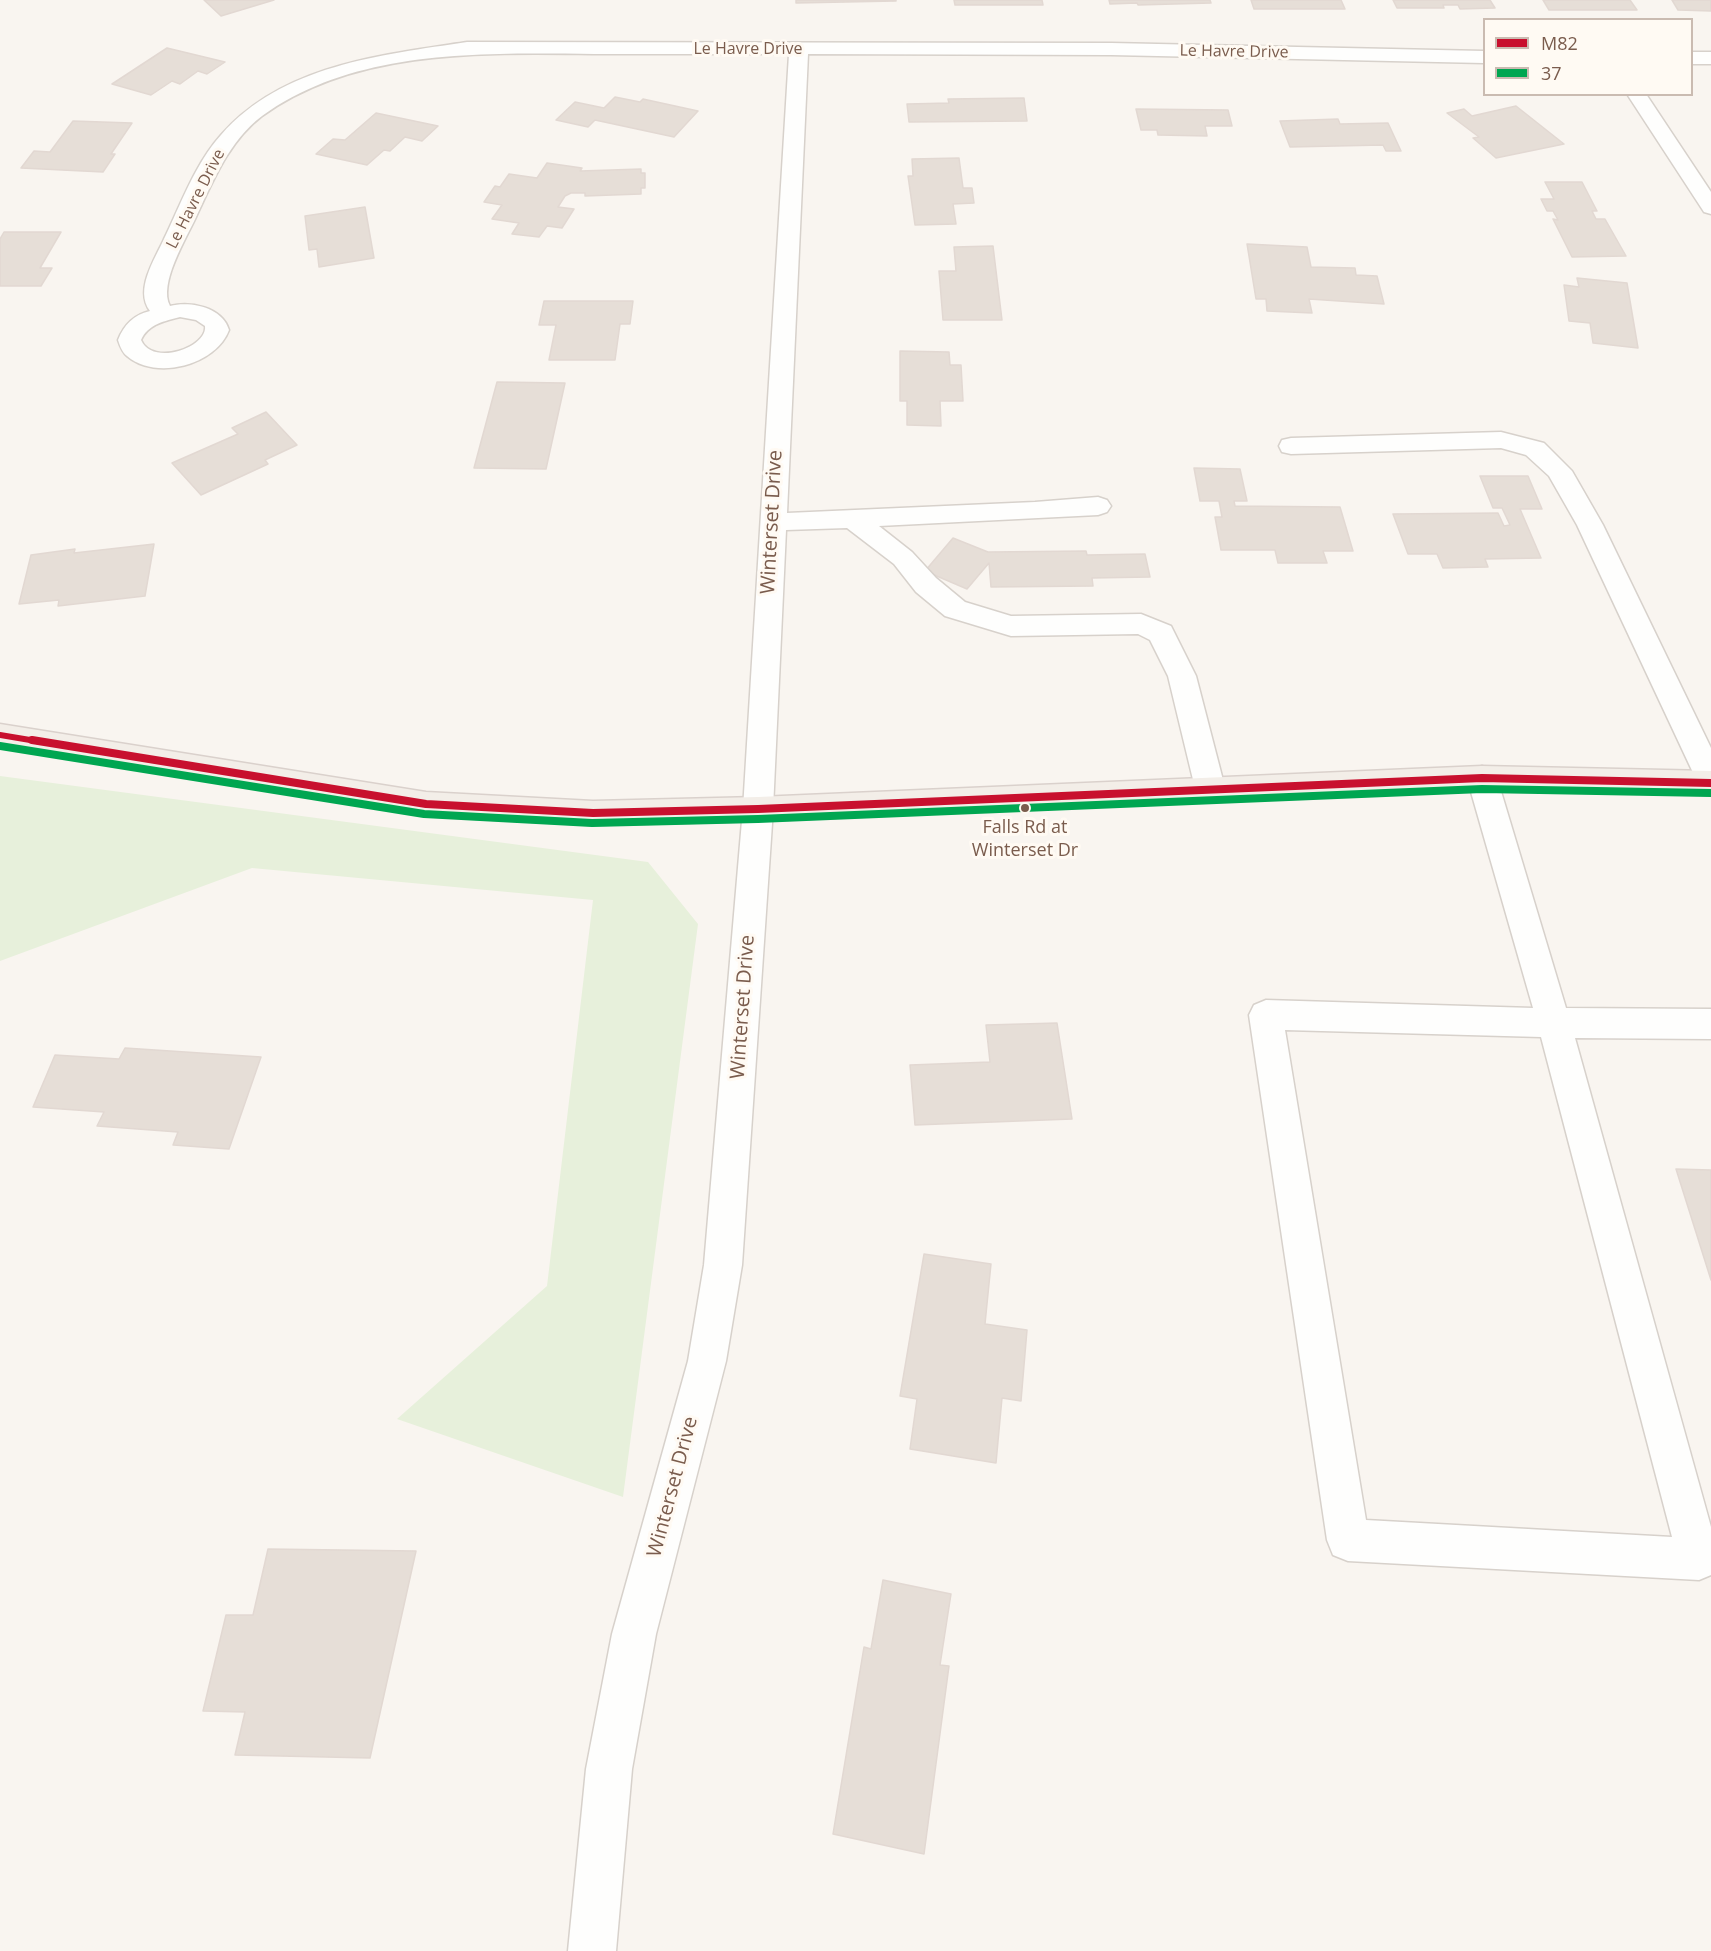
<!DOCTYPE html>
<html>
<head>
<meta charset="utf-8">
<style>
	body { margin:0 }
	#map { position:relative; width:1711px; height:1951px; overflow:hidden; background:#f9f5f0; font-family:"Open Sans",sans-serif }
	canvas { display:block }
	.legend { position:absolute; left:1483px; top:18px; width:210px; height:78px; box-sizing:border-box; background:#fffaf3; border:2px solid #cabbb1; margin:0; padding:8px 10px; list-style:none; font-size:18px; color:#7a5c4d }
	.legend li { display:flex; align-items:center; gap:12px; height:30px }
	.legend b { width:30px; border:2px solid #cabbb1 }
</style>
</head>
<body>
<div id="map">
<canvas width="1711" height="1951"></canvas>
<ul class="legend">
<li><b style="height:8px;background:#c8102e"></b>M82</li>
<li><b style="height:8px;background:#00a651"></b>37</li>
</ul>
</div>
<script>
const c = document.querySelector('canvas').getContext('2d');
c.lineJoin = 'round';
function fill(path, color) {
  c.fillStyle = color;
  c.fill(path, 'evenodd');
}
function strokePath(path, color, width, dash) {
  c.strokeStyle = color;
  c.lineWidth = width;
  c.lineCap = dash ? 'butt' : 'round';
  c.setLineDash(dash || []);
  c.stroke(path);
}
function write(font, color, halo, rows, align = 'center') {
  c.font = font + ' "Open Sans",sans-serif';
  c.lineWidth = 6;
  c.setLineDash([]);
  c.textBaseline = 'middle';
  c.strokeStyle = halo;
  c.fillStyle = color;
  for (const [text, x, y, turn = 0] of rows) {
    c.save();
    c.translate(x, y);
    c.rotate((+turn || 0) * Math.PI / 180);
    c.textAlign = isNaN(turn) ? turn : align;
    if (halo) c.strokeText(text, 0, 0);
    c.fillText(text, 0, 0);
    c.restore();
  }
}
const green = new Path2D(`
	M0 776 648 862 698 924 623 1497 397 1419 547 1286 593 900 252 868 0 961Z`);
const building = new Path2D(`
	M204 0H274L221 16Z
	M796 0H896V1L796 3Z
	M954 0H1042L1043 5H955Z
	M1109 0H1210L1211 3 1138 5 1137 3 1110 4Z
	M1251 0H1341L1345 9H1254Z
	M1393 0H1490L1495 8 1460 9 1458 5H1443L1444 8H1397Z
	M1543 0H1630L1637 10H1549Z
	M1672 0H1711V11L1678 10Z
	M167 48 225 62 207 74 198 71 180 84 172 81 151 95 112 84Z
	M615 97 640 102 643 99 698 111 674 137 595 120 588 127 556 120 575 102 604 108Z
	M1024 98 1027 121 909 122 907 104 949 103 948 99Z
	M1516 106 1564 144 1496 158 1473 138 1479 137 1447 113 1464 109 1472 116Z
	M1136 109 1228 110 1232 126H1205L1207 136 1158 135 1157 130H1141Z
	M376 113 438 126 422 141 405 137 390 151 384 150 367 165 316 154 333 139 345 140Z
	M1338 119 1340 124 1388 123 1401 151H1386L1383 145 1290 147 1280 121Z
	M73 121 132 123 111 154H115L103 172 21 168 34 151 50 152Z
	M959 158 963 188H972L974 203 953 204 956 224 915 225 908 176H913L912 159Z
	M547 163 582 168 580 171 641 169V173H645V188H641V194L585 196V193H571L565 196 558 207 574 209 562 228 547 226 539 237 512 234 519 223 492 219 502 205 484 202 495 186 500 187 509 174 537 178Z
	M1545 182H1582L1597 211H1592L1596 219H1605L1626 256 1572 257 1553 219 1558 220 1553 211H1547L1541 199H1554Z
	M365 207 374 258 319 267 317 249 309 250 305 216Z
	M4 232H61L40 268H52L41 286H0V239Z
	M1247 244 1307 247 1311 267 1355 268 1356 275 1377 276 1384 304 1309 299 1312 313 1267 311 1266 299H1256Z
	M993 246 1002 320H943L939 271H956L954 247Z
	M1577 278 1627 283 1638 348 1593 343 1590 323 1569 321 1564 285 1579 287Z
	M544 301H633L630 324H620L615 360H549L556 325H539Z
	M900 351 949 352 950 365H961L963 401H940L941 426 907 425V401H900Z
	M497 382 565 383 546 469 474 468Z
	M266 412 297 445 265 460 268 464 201 495 172 463 238 434 232 428Z
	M1194 468 1240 469 1247 501H1234L1235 506 1340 507 1353 551H1323L1327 563H1278L1275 550H1221L1215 517H1222L1219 501H1200Z
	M1480 476H1528L1542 509H1520L1541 558 1485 559 1488 567 1443 568 1437 554H1408L1393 514 1498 513 1504 526 1510 525 1502 508H1493Z
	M953 538 988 552 1086 551 1087 555 1145 554 1150 577 1092 578 1093 586 991 587 989 563 967 589 925 571Z
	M154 544 145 596 58 606 59 600 19 604 31 555 75 549 74 553Z
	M1057 1023 1072 1119 915 1125 910 1065 990 1062 986 1025Z
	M125 1048 261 1057 229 1149 173 1145 178 1132 97 1126 104 1112 33 1107 55 1055 119 1059Z
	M1676 1169 1711 1170V1280Z
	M924 1254 991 1264 985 1324 1027 1330 1021 1401 1002 1398 996 1463 910 1449 917 1399 900 1396Z
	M268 1549 416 1551 370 1758 235 1755 245 1712 203 1711 226 1615H253Z
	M883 1580 951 1594 940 1665 949 1666 924 1854 833 1834 864 1647 871 1649Z`);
const minor = new Path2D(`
	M467 42 1111 43 1484 51V63L1111 55 808 54 787 513 1035 502 1098 497 1107 500 1111 506 1107 512 1098 515 879 526 912 552 936 578 965 602 1011 616 1141 614 1171 626 1196 676 1225 788 1221 796 1210 800 1199 796 1195 788 1168 676 1150 640 1138 634 1011 636 945 616 916 592 894 564 847 528 786 530 773 809 742 1265 726 1361 656 1634 632 1769 616 1951H568L586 1769 612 1634 688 1361 704 1265 743 809 789 54C724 54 660 54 595 54 485 53 356 48 262 116 229 141 213 181 196 217 186 239 158 284 170 306 190 301 222 307 229 330 216 365 156 381 127 356 122 352 120 346 118 340 124 325 133 315 150 311 134 290 155 259 164 239 181 204 195 164 221 135 282 65 381 55 467 42ZM180 317 196 320 205 326C208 347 153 367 141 340 148 324 165 321 180 317Z
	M1692 52H1711V64H1692Z
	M1627 94H1646L1711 192V214L1704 212Z
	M1501 432 1544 443 1572 471 1603 525 1711 748V791L1700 787 1696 779 1577 525 1549 476 1526 455 1501 448 1291 454 1282 452 1279 446 1282 440 1291 438Z
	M1482 766 1493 770 1497 778 1566 1008 1711 1009V1039L1575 1038 1711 1527V1575L1699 1580 1348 1561 1333 1555 1327 1540 1249 1015 1254 1005 1266 1000 1533 1008 1467 778 1471 770ZM1285 1030 1541 1037 1672 1537 1366 1520Z`);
const major = new Path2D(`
	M0 724 426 792 593 801 758 797 1482 766 1711 771V795L1482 790 758 821 593 825 426 816 0 746Z`);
const bus1Far1 = new Path2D(`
	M0 735 42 742`);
const bus1 = new Path2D(`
	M32 740 426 804 593 813 758 809 1482 778 1711 783`);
const bus2 = new Path2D(`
	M0 746 424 814 592 823 758 819 1482 789 1711 793`);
const markers = [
	[1025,808,5,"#7a5c4d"]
];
const farStreetnames = [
	["Le Havre Drive",748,49],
	["Le Havre Drive",1234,52,1],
	["Le Havre Drive",196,199,-63]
];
const busNames = [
	["Falls Rd at",1025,828],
	["Winterset Dr",1025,851]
];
const streetNames = [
	["Winterset Drive",772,522,-87],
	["Winterset Drive",743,1007,-86],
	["Winterset Drive",673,1487,-75]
];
fill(green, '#e7f0db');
fill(building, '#e6ded7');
strokePath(building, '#e2d8d2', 1.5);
strokePath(minor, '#d7d1cb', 3);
strokePath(major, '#dad1cc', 3);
fill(minor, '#fefefd');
fill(major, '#f3eee8');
strokePath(bus1Far1, '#c8102e', 6);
strokePath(bus1, '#c8102e', 8);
strokePath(bus2, '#00a651', 8);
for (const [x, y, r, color] of markers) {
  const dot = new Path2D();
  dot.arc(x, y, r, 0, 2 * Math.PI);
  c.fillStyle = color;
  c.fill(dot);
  strokePath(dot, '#fffaf3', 2);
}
write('16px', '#7a5c4d', '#fffaf3', farStreetnames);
write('18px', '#7a5c4d', '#fffaf3', busNames);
write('20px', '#7a5c4d', '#fffaf3', streetNames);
</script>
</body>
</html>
